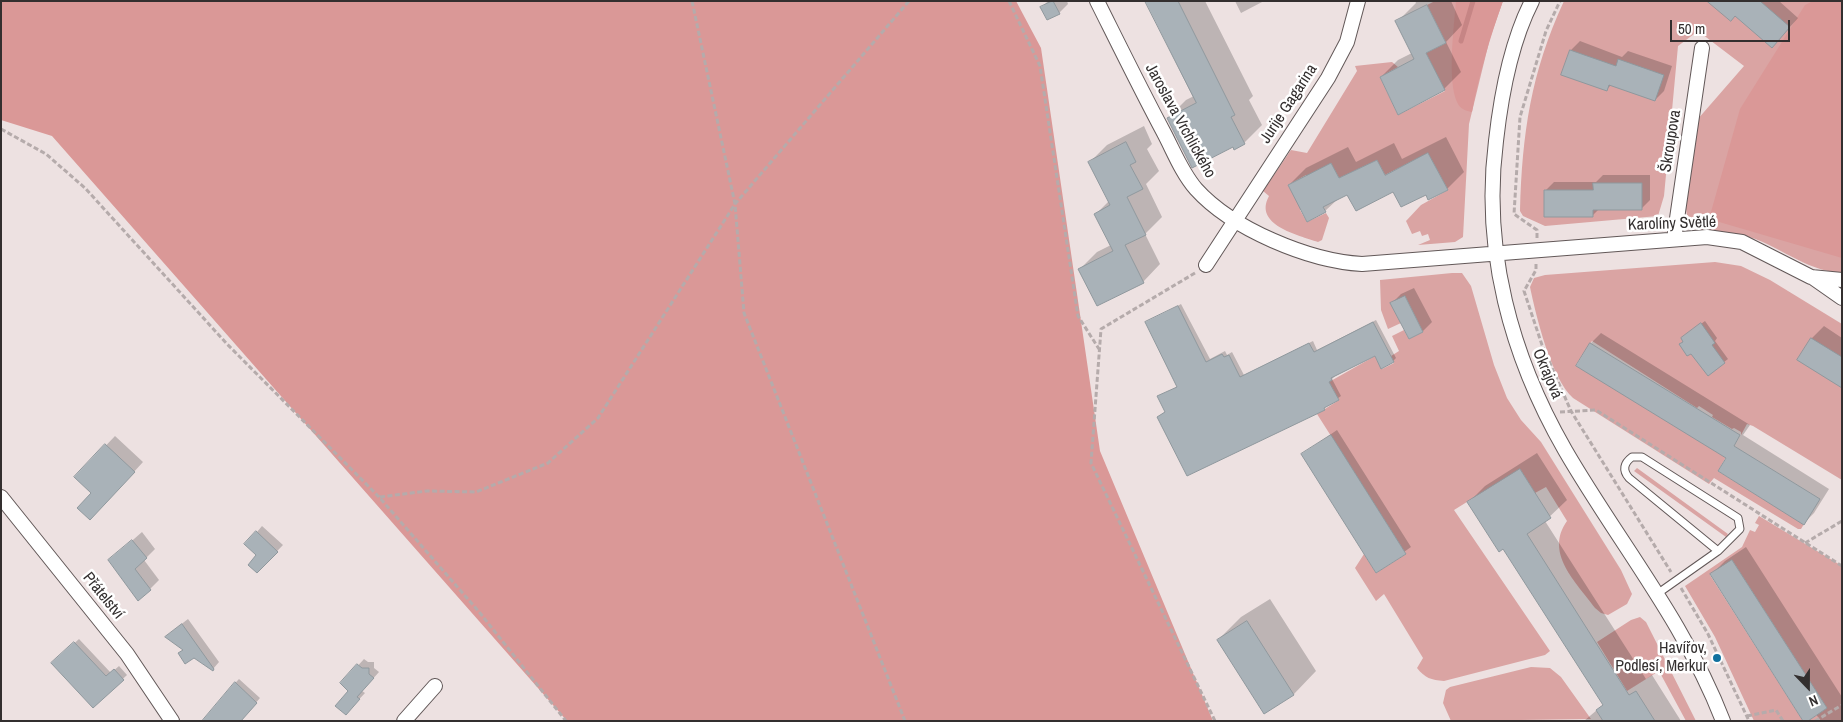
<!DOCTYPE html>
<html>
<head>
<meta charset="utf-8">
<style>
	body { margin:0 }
	#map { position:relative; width:1843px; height:722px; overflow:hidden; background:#ede1e1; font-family:"Archivo Narrow",sans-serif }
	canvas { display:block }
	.frame { position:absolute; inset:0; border:2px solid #332f2f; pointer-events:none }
	.north { position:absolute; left:1783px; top:662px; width:50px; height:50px; -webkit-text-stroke:4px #fff; paint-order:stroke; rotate:158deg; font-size:14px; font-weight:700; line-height:20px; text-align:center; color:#332f2f }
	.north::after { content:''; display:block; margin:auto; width:18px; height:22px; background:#332f2f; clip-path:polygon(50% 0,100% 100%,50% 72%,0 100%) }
	.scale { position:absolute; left:1670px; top:20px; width:120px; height:22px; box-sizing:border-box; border:2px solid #332f2f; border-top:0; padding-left:6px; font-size:15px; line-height:18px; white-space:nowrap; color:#332f2f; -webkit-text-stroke:4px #fff; paint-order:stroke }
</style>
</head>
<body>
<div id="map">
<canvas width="1843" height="722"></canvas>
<div class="frame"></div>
<div class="north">N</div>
<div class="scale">50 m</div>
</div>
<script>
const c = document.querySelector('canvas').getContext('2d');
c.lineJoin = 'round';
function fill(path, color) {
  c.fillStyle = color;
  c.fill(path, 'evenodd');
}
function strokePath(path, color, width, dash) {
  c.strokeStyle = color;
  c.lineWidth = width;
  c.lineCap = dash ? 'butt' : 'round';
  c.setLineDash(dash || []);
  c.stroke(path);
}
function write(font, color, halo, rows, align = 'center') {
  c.font = font + ' "Archivo Narrow",sans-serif';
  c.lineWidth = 5;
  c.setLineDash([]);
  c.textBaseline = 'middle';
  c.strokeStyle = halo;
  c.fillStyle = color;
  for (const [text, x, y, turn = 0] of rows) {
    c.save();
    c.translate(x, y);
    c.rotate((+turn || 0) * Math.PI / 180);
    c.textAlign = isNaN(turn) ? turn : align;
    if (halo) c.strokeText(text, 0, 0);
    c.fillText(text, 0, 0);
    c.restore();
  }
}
const green = new Path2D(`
	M1435 1H1503L1490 38 1469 124 1463 237 1455 242 1418 245 1430 240 1428 234 1422 236 1420 231 1412 234 1406 221 1421 205 1448 190 1428 153 1385 175 1377 160 1339 178 1331 163 1308 178 1306 175 1288 185 1302 208 1300 210 1307 222 1326 213 1329 218 1322 240 1318 242C1298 235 1253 225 1269 196L1263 191 1291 150 1307 153 1357 71 1355 66 1392 62 1398 67 1380 77 1398 115 1445 91 1426 53 1446 43 1427 5Z
	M1564 1H1842V273C1804 271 1777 243 1742 235 1728 231 1709 235 1697 228 1689 224 1687 217 1686 209L1697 120 1744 66 1698 31 1678 46 1664 196 1658 216 1545 226 1523 216 1520 211C1522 134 1531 72 1564 1Z
	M1715 262 1741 266 1770 280 1842 324V480L1753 426 1747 424 1741 435V432L1734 428 1732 429 1712 417 1713 415 1699 406 1697 408 1592 341 1576 365 1726 457 1718 471 1804 524 1801 529H1798L1714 478 1709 484 1573 398C1551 378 1536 316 1530 287L1534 278 1545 275Z
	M1452 273H1462L1471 286 1494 365 1507 398 1521 420 1541 442 1621 570 1632 594 1627 604 1608 615 1601 613 1595 608C1576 582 1544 553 1567 521L1546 487 1535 493 1520 469 1454 510 1550 651 1545 655 1444 681C1431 680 1425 678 1417 668L1423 658 1384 594 1376 601 1355 568 1364 554 1376 573 1406 554 1317 414 1339 400 1329 382 1375 356 1382 369 1394 363 1391 356 1399 351 1392 336 1404 330 1409 339 1423 332 1405 296 1391 303 1401 323 1388 329 1381 310 1380 280Z
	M1637 468 1728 534 1726 537 1634 471Z
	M1759 516 1842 566V721H1808L1827 708 1732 560 1710 575 1803 721H1754L1715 637 1685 586 1742 547 1750 530 1755 532 1759 525 1755 523Z
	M1640 617 1646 622 1696 721H1686L1659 671 1627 691 1597 642 1631 620Z
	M1531 667 1550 668 1561 677 1591 719 1451 721 1443 703 1446 690 1450 687Z`);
const forest = new Path2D(`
	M1 1H1016L1041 48 1100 451 1213 721H567L52 136 1 120Z
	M1456 1H1503C1490 38 1479 74 1472 112 1466 111 1460 109 1457 102 1447 80 1454 26 1456 1Z
	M1813 1H1842V258L1709 219 1740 109 1805 5Z`);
const shadow = new Path2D(`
	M1048 1H1067L1068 4 1059 13 1042 7Z
	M1146 1H1205L1253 96 1249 100 1262 125 1244 143 1233 145 1168 118 1186 100 1194 96Z
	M1235 1H1264L1241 13Z
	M1415 1H1451L1462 25 1446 42 1461 72 1444 89 1381 77 1398 60 1412 53 1397 22 1416 3Z
	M1709 1H1779L1798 18 1781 37Z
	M1580 41 1622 57 1628 51 1672 66 1664 91 1655 100 1612 84 1606 90 1571 50Z
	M1144 126 1152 144 1147 149 1159 171 1146 184 1162 217 1145 234 1160 264 1143 282 1098 305 1080 269 1097 252 1111 245 1096 214 1109 201 1090 162 1107 145Z
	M1446 137 1464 172 1447 189 1426 193 1394 190 1348 193 1339 198 1325 211 1289 185 1306 168 1348 147 1356 162 1394 143 1402 159Z
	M1603 175H1650V200L1641 209H1599L1592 216 1545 191 1554 182H1596Z
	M1414 288 1432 322 1423 331 1410 338 1392 303 1401 294Z
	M1181 304 1210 359 1225 351 1227 355 1232 352 1244 375 1313 341 1317 350 1376 320 1396 358 1393 361 1375 355 1335 376 1332 379 1341 396 1316 413 1158 417 1166 411 1159 397 1178 386 1146 323Z
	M1705 321 1717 338 1715 341 1728 359 1724 362 1684 341 1686 335Z
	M1824 326 1842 338V387L1798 360 1812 338Z
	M1601 333 1750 425 1743 435 1829 489 1814 513 1804 523 1728 458 1577 365 1591 343Z
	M1337 430 1411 547 1377 571 1302 454Z
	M115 436 143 462 99 510 93 493 76 477Z
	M1537 453 1567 500 1545 521 1646 679 1652 675 1681 721H1584L1604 704 1503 547 1469 502 1485 486Z
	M262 526 283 545 257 572V532Z
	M142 532 155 549 144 560 159 580 150 589 110 560Z
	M1746 547 1842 697V721H1821L1711 575 1725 561Z
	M1270 599 1316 671 1294 694 1265 712 1218 640 1241 617Z
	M188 619 219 662 213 669 194 656 179 653 184 649 166 636Z
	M79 639 111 673 119 666 127 675 94 706 53 663Z
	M364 659 368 662H374V668L379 672 362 691 365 693 351 708 350 691 342 683Z
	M239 679 260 698 240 721 224 695Z`);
const stream = new Path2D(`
	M1461 41 1473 1`);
const building = new Path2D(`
	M1053 1 1060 14 1047 20 1040 7Z
	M1145 1H1178L1235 115 1231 117 1245 144 1234 150 1233 147 1192 168 1167 118 1196 103Z
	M1707 1H1760L1790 27 1772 48 1735 16 1731 21Z
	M1427 5 1446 43 1426 53 1445 90 1398 115 1380 77 1414 59 1395 21Z
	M1570 50 1616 66 1618 59 1664 75 1655 101 1609 85 1607 91 1561 75Z
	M1126 142 1136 162 1130 165 1143 189 1127 197 1146 235 1125 245 1144 283 1097 306 1078 269 1113 251 1094 214 1110 205 1088 162Z
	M1428 153 1448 190 1428 200 1426 195 1401 207 1393 192 1356 211 1347 195 1323 207 1326 212 1307 222 1288 185 1331 163 1339 178 1377 160 1385 175Z
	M1593 183H1642V210H1593V217H1544V190H1593Z
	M1405 296 1423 332 1409 339 1390 303Z
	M1178 306 1206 362 1222 354 1224 357 1229 355 1240 377 1309 343 1314 352 1373 322 1394 362 1381 369 1375 356 1331 378 1332 380 1329 382 1339 400 1324 408 1325 410 1187 476 1157 417 1165 412 1157 396 1177 387 1145 322Z
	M1701 323 1715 343 1712 345 1725 363 1708 376 1691 354 1687 356 1679 344 1683 342 1681 338Z
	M1811 338 1842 357V388L1797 360Z
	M1590 343 1740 435 1734 446 1820 499 1804 525 1718 471 1726 458 1576 366Z
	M1331 435 1406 554 1376 573 1301 454Z
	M105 444 135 472 90 520 77 508 91 493 74 477Z
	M1520 469 1551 518 1527 534 1629 695 1636 691 1655 721H1603L1596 710 1603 705 1503 549 1499 552 1467 502Z
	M256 531 278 552 257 573 248 565 256 555 244 544Z
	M132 540 147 558 135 569 151 590 138 601 108 560Z
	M1732 560 1827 708 1808 721H1803L1710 574Z
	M1247 621 1294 695 1264 714 1217 640Z
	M182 624 214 669 213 671 194 658 185 664 178 653 183 650 165 637Z
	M74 642 106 676 114 669 124 680 93 708 51 663Z
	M357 664 362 668H369V674L374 678 357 697 360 699 346 715 335 706 348 691 340 683Z
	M235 682 257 703 241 721H202Z`);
const path = new Path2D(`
	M1009 1 1040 66 1078 316 1099 349
	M1 129 46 154 85 188 227 344 379 497 480 613 566 721
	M1537 238V230L1514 214 1520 117 1546 31 1560 1
	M1536 264V270L1524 291 1542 345 1571 411 1671 572
	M1195 273 1101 329 1091 463 1215 721
	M1560 412 1596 410 1842 566
	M380 497 427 491 476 492 548 463 598 418 735 204 692 1
	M1805 543 1842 521
	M1681 588 1708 634 1749 721
	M1747 716 1776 710 1783 721
	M905 721 744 313 735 204 909 1
	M1815 721 1842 705`);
const service = new Path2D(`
	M1657 594 1718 551 1740 529 1738 518 1642 457H1632C1624 463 1622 470 1629 478L1718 551`);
const minor = new Path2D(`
	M1097 1C1119 45 1141 90 1164 133 1174 152 1182 173 1196 189 1232 229 1309 261 1362 264L1707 237 1742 242 1811 277 1842 280
	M1532 1C1511 42 1501 96 1496 141 1482 250 1511 356 1565 450 1617 540 1685 622 1723 721
	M1674 239 1702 48
	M1206 265 1328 78 1347 42 1358 1
	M1812 277 1842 298
	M1 497 127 654 172 721
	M404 721 435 686`);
const markers = [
	[1717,658,5,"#12719f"]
];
const streetNames = [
	["Jurije Gagarina",1289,104,-57],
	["Jaroslava Vrchlického",1180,121,61],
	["Škroupova",1671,141,-81],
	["Karolíny Světlé",1672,224,-2],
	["Okrajová",1547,374,67],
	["Přátelství",103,596,51]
];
const poiNames = [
	["Havířov,",1707,649],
	["Podlesí, Merkur",1707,667]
];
fill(green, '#daa4a3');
fill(forest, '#da9897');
fill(shadow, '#0003');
strokePath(stream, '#c68585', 5);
fill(building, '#a9b2b8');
strokePath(building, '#8f989d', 1);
strokePath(service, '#625858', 9);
strokePath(minor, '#625858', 16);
strokePath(path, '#b5abab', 3, [5, 2.5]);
strokePath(service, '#fff', 7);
strokePath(minor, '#fff', 14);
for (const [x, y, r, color] of markers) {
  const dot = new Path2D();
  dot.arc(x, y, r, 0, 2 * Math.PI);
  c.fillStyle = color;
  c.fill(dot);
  strokePath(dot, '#fff', 2);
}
write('16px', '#332f2f', '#fff', streetNames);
write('16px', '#332f2f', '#fff', poiNames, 'right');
</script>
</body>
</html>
